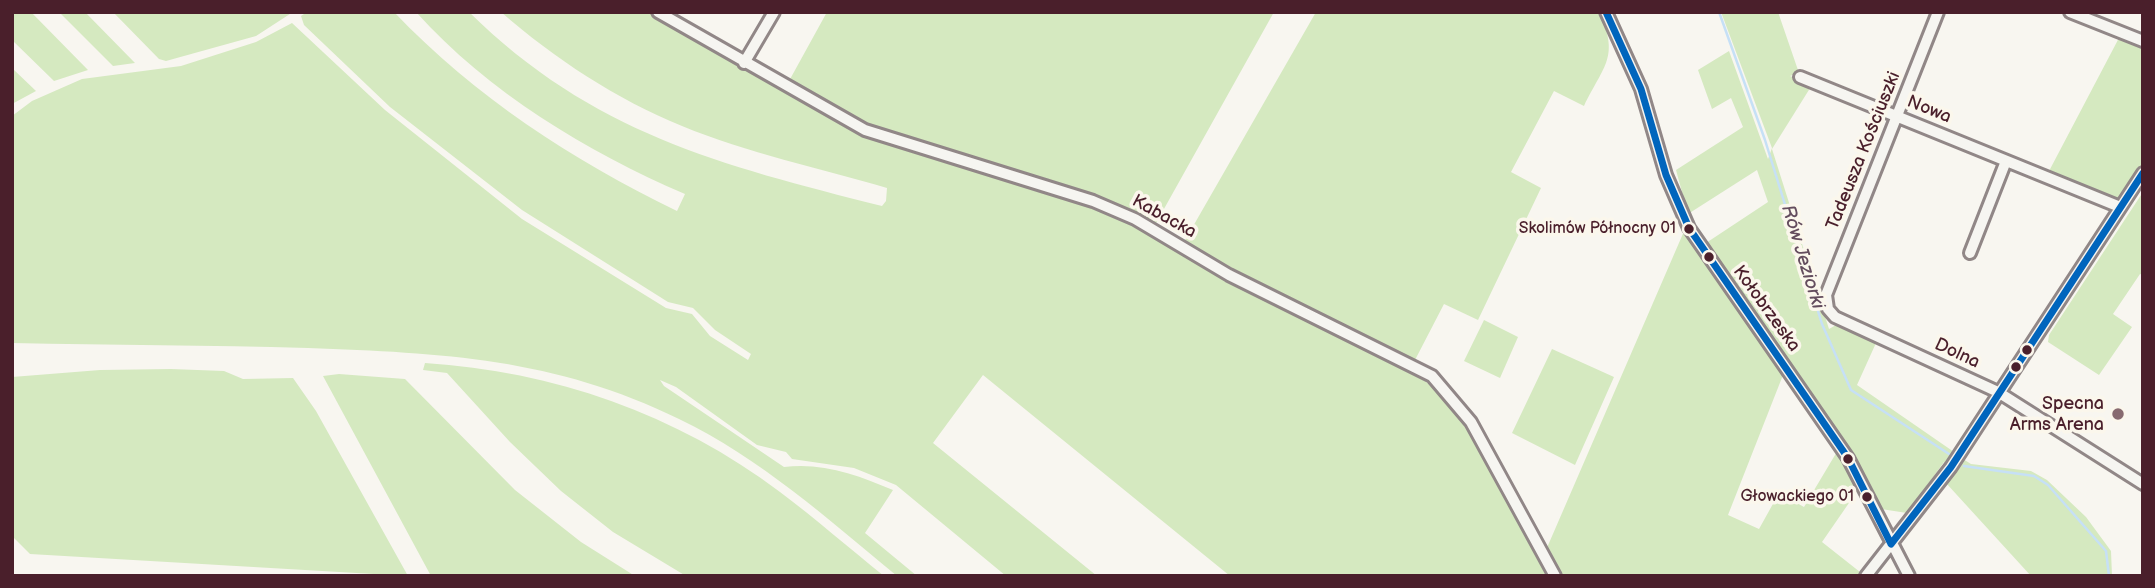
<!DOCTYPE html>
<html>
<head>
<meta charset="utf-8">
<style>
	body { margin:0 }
	#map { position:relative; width:2155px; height:588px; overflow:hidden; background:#f8f6f0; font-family:"Balsamiq Sans",sans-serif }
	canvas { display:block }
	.frame { position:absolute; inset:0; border:14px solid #4a1f2b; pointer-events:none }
</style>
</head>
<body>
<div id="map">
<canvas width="2155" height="588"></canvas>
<div class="frame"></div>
</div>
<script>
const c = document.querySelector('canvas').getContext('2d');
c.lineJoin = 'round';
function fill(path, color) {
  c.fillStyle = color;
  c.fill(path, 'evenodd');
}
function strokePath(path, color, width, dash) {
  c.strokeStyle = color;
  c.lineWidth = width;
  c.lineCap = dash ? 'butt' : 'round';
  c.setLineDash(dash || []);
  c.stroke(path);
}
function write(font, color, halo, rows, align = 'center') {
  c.font = font + ' "Balsamiq Sans",sans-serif';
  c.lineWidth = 7;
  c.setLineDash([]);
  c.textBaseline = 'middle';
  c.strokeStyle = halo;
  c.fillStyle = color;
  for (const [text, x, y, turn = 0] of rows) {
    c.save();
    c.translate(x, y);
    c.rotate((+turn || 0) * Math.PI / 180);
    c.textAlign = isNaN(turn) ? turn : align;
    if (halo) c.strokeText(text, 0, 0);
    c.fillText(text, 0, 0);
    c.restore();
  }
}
const green = new Path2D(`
	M12 12H31L88 70 54 81 12 40Z
	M59 12H85L135 63 113 66Z
	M113 12H293L256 36 166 61 159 59Z
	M307 12H394C475 97 572 160 677 211L685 194C587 152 488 92 416 12H469C592 133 720 165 882 206L886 201 887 188C820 168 747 153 682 126 616 99 555 59 501 12H648L739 66 862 132 1091 206 1147 230 1227 282 1354 342 1419 377 1446 396 1473 433 1550 576H1230L983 375 933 443 1097 576H1006L896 485 854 468 792 459 786 452 757 445 676 387 660 380 664 386 784 467C822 462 858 475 893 490L865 533 917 576H897C828 519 760 458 679 419 555 358 442 353 308 348 210 345 111 345 12 343V116L32 101 82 79 181 66 256 42 292 23 385 110 522 219 666 308 692 314 710 336 748 360 751 354 715 330 693 308 668 302 522 210 390 107 304 25 301 16Z
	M827 12H1274L1155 225 866 124 789 81Z
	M1316 12H1599C1620 57 1604 65 1584 106L1554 91 1511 172 1541 188 1478 320 1444 304 1415 360 1242 278 1184 242Z
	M1721 12H1778L1799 73 1790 76 1812 85 1772 149 1829 329 1836 325 1876 343 1857 385 1954 452 1948 463 1944 462 1907 513 1881 509 1859 467 1706 243 1768 202 1757 170 1688 214 1676 170 1743 127 1731 98 1712 109 1698 70 1729 51 1768 159 1772 148Z
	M2120 36 2143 46V165L2118 202 2048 173Z
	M12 68 36 91 12 104Z
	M2143 192V275L2140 274 2113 314 2132 327 2099 375 2048 342 2049 335Z
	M1685 229 1783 375 1728 515 1759 529 1779 493 1804 507 1838 450 1860 487 1822 542 1860 572 1857 576H1561L1546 550Z
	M1484 320 1518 337 1500 378 1464 361Z
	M1552 349 1614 377 1575 465 1512 433Z
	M425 363C553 371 677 414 780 492 816 519 849 548 884 576H686L613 532 561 491 510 442 447 373 423 370Z
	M171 369 224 371 243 379 293 378 316 411 408 576 30 554 12 536V377L100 370Z
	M339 374 405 379 515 490 581 542 635 576H431L323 376Z
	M1963 459 1971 464 2031 471 2047 480 2086 517 2111 551 2112 576H2031L1946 483Z`);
const stream = new Path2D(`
	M1719 12 1765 140 1822 324 1851 390 1949 454
	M1964 466 2034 476 2048 485 2106 551 2109 576`);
const street = new Path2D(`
	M658 12 865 130 1093 201 1135 219 1229 275 1432 376 1471 422 1555 576
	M1606 12 1641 89 1666 175 1689 228 1848 458 1909 576
	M1938 12 1826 295 1828 309 1835 317 1998 392 2143 484
	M2070 12 2143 41
	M744 63 774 12
	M1800 77 2120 207
	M1970 253 2006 161
	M1866 576 1951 467 2143 173`);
const bus1 = new Path2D(`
	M1606 12 1641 89 1666 175 1689 228 1848 458 1891 544
	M1891 544 1951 467 2143 173`);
const markers = [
	[1689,229,6,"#4a1f2b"],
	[1709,257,6,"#4a1f2b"],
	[2027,350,6,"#4a1f2b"],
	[2016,367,6,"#4a1f2b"],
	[2118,414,7,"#876a70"],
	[1848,459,6,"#4a1f2b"],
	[1867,497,6,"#4a1f2b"]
];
const busNames = [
	["Skolimów Północny 01",1676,229],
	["Głowackiego 01",1854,497]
];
const streetNames = [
	["Nowa",1929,110,22],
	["Tadeusza Kościuszki",1864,151,-68],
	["Kabacka",1164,217,29],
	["Kołobrzeska",1766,309,54],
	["Dolna",1957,354,25]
];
const poiNames = [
	["Specna",2104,404],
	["Arms Arena",2104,425]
];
const waterNames = [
	["Rów Jeziorki",1802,257,73]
];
fill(green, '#d5e9c0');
strokePath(stream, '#c6e0f6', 2.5);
strokePath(street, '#918787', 16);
strokePath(street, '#f6f5f1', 10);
strokePath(bus1, '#0065bd', 7);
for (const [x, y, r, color] of markers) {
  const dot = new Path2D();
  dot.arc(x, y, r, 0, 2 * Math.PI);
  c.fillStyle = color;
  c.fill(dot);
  strokePath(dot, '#fbf7ec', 2.5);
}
write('16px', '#4a1f2b', '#fbf7ec', busNames, 'right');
write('18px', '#4a1f2b', '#fbf7ec', streetNames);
write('18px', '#4a1f2b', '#fbf7ec', poiNames, 'right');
write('italic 19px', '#644d5e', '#fbf7ec', waterNames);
</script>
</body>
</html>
